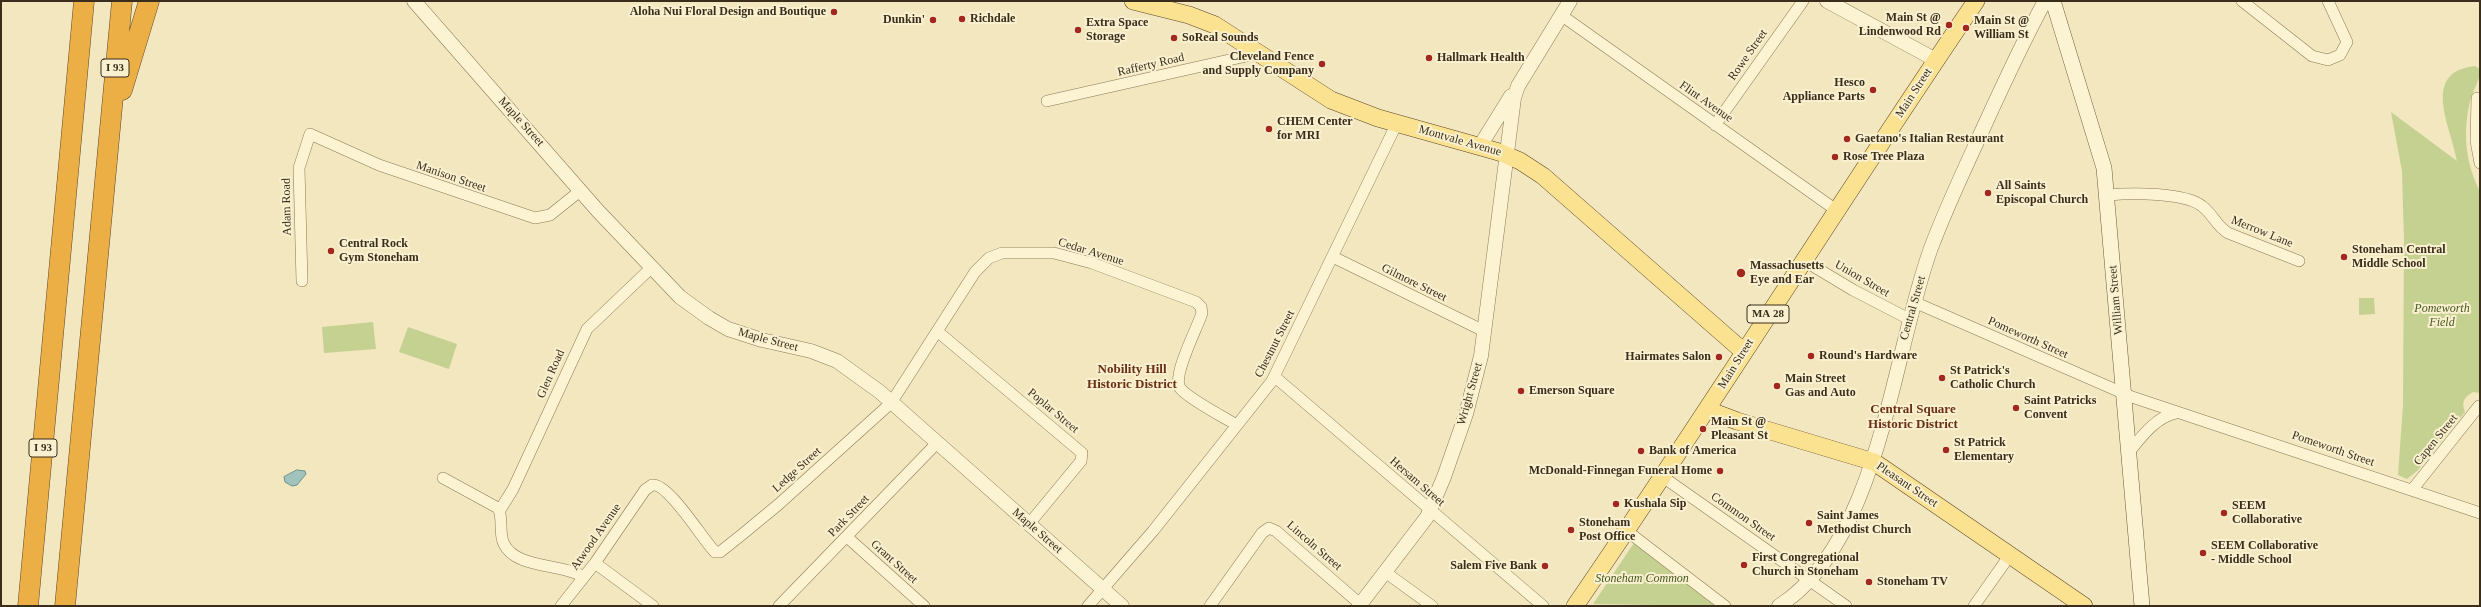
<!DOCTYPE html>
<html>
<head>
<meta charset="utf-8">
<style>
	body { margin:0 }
	#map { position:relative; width:2481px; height:607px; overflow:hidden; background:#f2e7be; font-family:"Times New Roman",serif }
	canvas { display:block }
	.frame { position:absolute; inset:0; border:2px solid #3a2d1b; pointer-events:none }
</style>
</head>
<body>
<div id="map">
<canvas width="2481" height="607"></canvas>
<div class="frame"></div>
</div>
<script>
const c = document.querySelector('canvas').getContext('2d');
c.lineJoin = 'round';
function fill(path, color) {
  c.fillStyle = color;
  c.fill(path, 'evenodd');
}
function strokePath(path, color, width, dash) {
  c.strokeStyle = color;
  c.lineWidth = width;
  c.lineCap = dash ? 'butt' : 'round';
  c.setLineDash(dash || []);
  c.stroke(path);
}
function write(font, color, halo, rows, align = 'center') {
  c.font = font + ' "Times New Roman",serif';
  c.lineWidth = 4;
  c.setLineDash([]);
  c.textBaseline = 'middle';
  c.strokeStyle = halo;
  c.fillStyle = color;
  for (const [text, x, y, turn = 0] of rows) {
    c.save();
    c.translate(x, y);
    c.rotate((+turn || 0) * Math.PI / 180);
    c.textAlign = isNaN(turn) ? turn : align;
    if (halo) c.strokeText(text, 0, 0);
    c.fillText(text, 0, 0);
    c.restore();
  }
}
const green = new Path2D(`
	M2475 66 2480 69C2480 81 2474 88 2471 98 2462 131 2465 162 2480 192V393L2473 392C2464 397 2461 402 2465 412L2417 471 2407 479 2398 475 2403 405 2404 241 2402 171 2391 112 2457 161C2451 126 2420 72 2475 66Z
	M2359 298H2374L2375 314 2359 315Z
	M373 322 376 349 324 353 322 327Z
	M408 327 457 344 449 369 399 352Z
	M1636 540 1718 606 1593 604Z`);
const water = new Path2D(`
	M297 470 305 471 306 474 297 485 292 486 285 482 284 477Z`);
const minor = new Path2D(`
	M2242 1 2312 56 2328 60 2340 55 2347 42 2328 1
	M1561 15 1836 210
	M2477 98 2476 141 2480 163
	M1047 101 1260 53
	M1715 125 1803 1
	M2108 195C2131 193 2184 192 2202 206 2213 214 2216 226 2228 233L2299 261
	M1333 257 1484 331
	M1803 260 1853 290 1909 319
	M302 281 299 168 310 134 379 165 535 218 550 215 580 191
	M1914 302 2132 397 2480 513
	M937 331 1082 453 1081 461 1029 524
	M1275 377 1543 606
	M2129 452C2142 436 2156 417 2176 413
	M1663 477 1846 606
	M443 478 498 508C504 518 498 532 504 544 516 569 561 563 584 577
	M2412 490 2479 406
	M500 510 513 489 587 329 651 268
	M1627 531 1725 606
	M847 537 924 606
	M595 563 653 606
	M1385 572 1432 606
	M561 606 595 563 645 490 652 485C668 482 703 540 715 552H720L739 537 779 504 891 403 975 272 989 258 1002 253H1054L1092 263 1196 302 1201 307 1202 313C1197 329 1172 375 1180 388 1187 398 1225 418 1237 425
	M779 606 937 443
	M1088 606 1153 531 1272 381 1397 123
	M1210 606 1262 533 1269 528 1276 531 1360 604
	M1974 606 2010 555`);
const tertiary = new Path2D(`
	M414 1 598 211 680 297 709 318 728 329 762 340 811 351 837 361 880 392 1122 606
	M1827 1 1936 60
	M1480 146 1511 96
	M1359 606 1427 517 1444 477 1466 414 1481 356 1514 98 1518 86 1570 1
	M1779 606C1880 541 1892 354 1931 248 1946 208 1964 170 1982 131 2002 87 2022 43 2045 1`);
const secondary = new Path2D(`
	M2053 1 2104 168 2142 606`);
const primary = new Path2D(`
	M1133 1 1189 15 1215 25 1331 100 1378 118 1499 152 1520 161 1543 176 1744 352
	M1708 410 1737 421 1874 462 2084 606
	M1575 606C1712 407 1840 201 1976 1`);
const motorway = new Path2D(`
	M122 90 149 1
	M28 606 84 1
	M65 606 122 1`);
const markers = [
	[834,12,4,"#a2281f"],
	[962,19,4,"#a2281f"],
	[933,20,4,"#a2281f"],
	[1949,25,4,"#a2281f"],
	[1966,28,4,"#a2281f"],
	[1078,30,4,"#a2281f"],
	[1174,38,4,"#a2281f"],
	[1429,58,4,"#a2281f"],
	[1322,64,4,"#a2281f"],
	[1873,90,4,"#a2281f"],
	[1269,129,4,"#a2281f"],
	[1847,139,4,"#a2281f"],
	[1835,157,4,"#a2281f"],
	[1988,193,4,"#a2281f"],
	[331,251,4,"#a2281f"],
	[2344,257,4,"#a2281f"],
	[1741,273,5,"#a2281f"],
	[1811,356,4,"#a2281f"],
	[1719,357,4,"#a2281f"],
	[1942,378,4,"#a2281f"],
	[1777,386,4,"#a2281f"],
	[1521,391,4,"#a2281f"],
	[2016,408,4,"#a2281f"],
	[1703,429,4,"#a2281f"],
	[1946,450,4,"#a2281f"],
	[1641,451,4,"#a2281f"],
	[1720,471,4,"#a2281f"],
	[1616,504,4,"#a2281f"],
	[2224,513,4,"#a2281f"],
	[1809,523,4,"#a2281f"],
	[1571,530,4,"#a2281f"],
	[2203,553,4,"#a2281f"],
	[1744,565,4,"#a2281f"],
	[1545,566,4,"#a2281f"],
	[1869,582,4,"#a2281f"]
];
const shields = [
	[115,68,28],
	[1768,314,42],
	[43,448,28]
];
const shieldNames = [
	["I 93",115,68],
	["MA 28",1768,314],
	["I 93",43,448]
];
const poiNames = [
	["Aloha Nui Floral Design and Boutique",826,12,"right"],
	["Main St @",1941,18,"right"],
	["Lindenwood Rd",1941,32,"right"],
	["Richdale",970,19],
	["Dunkin'",925,20,"right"],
	["Main St @",1974,21],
	["William St",1974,35],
	["Extra Space",1086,23],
	["Storage",1086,37],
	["SoReal Sounds",1182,38],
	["Cleveland Fence",1314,57,"right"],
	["and Supply Company",1314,71,"right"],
	["Hallmark Health",1437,58],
	["Hesco",1865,83,"right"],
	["Appliance Parts",1865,97,"right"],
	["CHEM Center",1277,122],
	["for MRI",1277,136],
	["Gaetano's Italian Restaurant",1855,139],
	["Rose Tree Plaza",1843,157],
	["All Saints",1996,186],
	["Episcopal Church",1996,200],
	["Central Rock",339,244],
	["Gym Stoneham",339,258],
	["Stoneham Central",2352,250],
	["Middle School",2352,264],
	["Massachusetts",1750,266],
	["Eye and Ear",1750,280],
	["Round's Hardware",1819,356],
	["Hairmates Salon",1711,357,"right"],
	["St Patrick's",1950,371],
	["Catholic Church",1950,385],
	["Main Street",1785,379],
	["Gas and Auto",1785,393],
	["Emerson Square",1529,391],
	["Saint Patricks",2024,401],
	["Convent",2024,415],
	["Main St @",1711,422],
	["Pleasant St",1711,436],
	["St Patrick",1954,443],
	["Elementary",1954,457],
	["Bank of America",1649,451],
	["McDonald-Finnegan Funeral Home",1712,471,"right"],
	["Kushala Sip",1624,504],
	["SEEM",2232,506],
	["Collaborative",2232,520],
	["Saint James",1817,516],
	["Methodist Church",1817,530],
	["Stoneham",1579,523],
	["Post Office",1579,537],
	["SEEM Collaborative",2211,546],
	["- Middle School",2211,560],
	["First Congregational",1752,558],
	["Church in Stoneham",1752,572],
	["Salem Five Bank",1537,566,"right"],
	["Stoneham TV",1877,582]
];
const streetNames = [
	["Rowe Street",1748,55,-55],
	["Rafferty Road",1151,65,-13],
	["Main Street",1914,93,-57],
	["Flint Avenue",1706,102,35],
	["Maple Street",521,122,48],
	["Montvale Avenue",1460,141,16],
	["Manison Street",451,177,19],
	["Adam Road",287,207,-91],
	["Merrow Lane",2262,232,22],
	["Cedar Avenue",1091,252,17],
	["Union Street",1862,279,30],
	["Gilmore Street",1414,283,26],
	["William Street",2116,300,-95],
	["Central Street",1913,308,-74],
	["Pomeworth Street",2028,338,24],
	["Maple Street",768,340,15],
	["Chestnut Street",1275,344,-63],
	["Main Street",1736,364,-58],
	["Glen Road",551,374,-66],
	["Wright Street",1470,394,-74],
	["Poplar Street",1053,411,40],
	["Capen Street",2436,440,-51],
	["Pomeworth Street",2333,449,19],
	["Ledge Street",797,470,-42],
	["Hersam Street",1417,482,41],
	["Pleasant Street",1907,485,34],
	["Park Street",849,516,-46],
	["Common Street",1743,517,35],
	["Maple Street",1037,531,41],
	["Atwood Avenue",596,537,-55],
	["Lincoln Street",1314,546,41],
	["Grant Street",894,562,42]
];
const parkNames = [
	["Pomeworth",2442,309],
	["Field",2442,323],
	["Stoneham Common",1642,579]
];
const neighbourhoodNames = [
	["Nobility Hill",1132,370],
	["Historic District",1132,385],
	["Central Square",1913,410],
	["Historic District",1913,425]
];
fill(green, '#c5d191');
fill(water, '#a2c3bc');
strokePath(water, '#68928b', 1);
strokePath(minor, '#8d7755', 12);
strokePath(tertiary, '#8d7755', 15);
strokePath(secondary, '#6e5838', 16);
strokePath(primary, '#5a442a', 18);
strokePath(motorway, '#5a442a', 21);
strokePath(minor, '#fcf3d2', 11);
strokePath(tertiary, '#fcf3d2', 14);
strokePath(secondary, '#fcf3d2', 15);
strokePath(primary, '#fae291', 17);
strokePath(motorway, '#ebaf45', 20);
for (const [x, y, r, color] of markers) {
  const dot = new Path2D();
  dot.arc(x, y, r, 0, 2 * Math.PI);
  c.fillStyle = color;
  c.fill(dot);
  strokePath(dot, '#f9f0cf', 1.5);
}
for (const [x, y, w] of shields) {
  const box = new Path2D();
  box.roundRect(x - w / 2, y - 9, w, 18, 3);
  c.fillStyle = '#f9f0cf';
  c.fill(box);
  strokePath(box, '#3a2d1b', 1);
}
write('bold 11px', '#3a2d1b', null, shieldNames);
write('bold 12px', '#3a2d1b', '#f9f0cf', poiNames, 'left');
write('12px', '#3a2d1b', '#f9f0cf', streetNames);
write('italic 12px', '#46591f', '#f9f0cf', parkNames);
write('bold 13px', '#6b2f16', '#f9f0cf', neighbourhoodNames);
</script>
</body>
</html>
